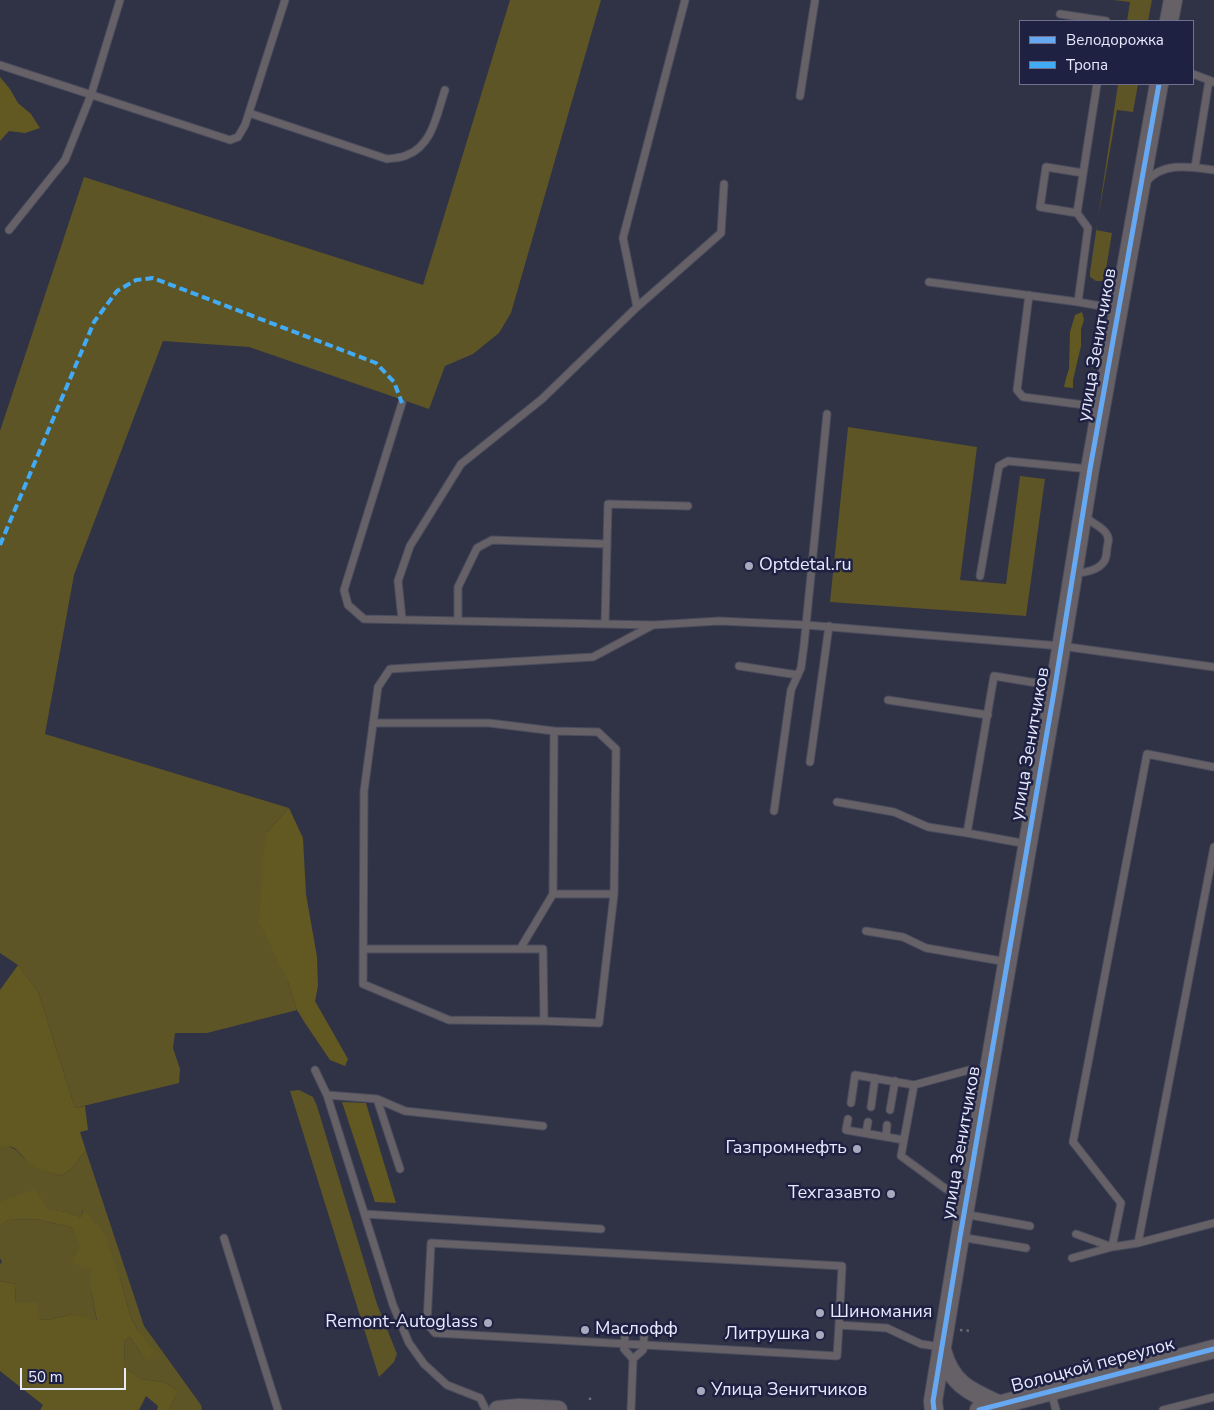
<!DOCTYPE html>
<html>
<head>
<meta charset="utf-8">
<style>
	body { margin:0 }
	#map { position:relative; width:1214px; height:1410px; overflow:hidden; background:#303246; font-family:"Nunito Sans",sans-serif }
	canvas { display:block }
	.legend { position:absolute; left:1019px; top:20px; width:175px; height:65px; box-sizing:border-box; background:#1f2143; border:1px solid #6f718d; margin:0; padding:6px 9px; list-style:none; font-size:15px; color:#e7eafd }
	.legend li { display:flex; align-items:center; gap:10px; height:25px }
	.legend b { width:25px; border:1px solid #6f718d }
	.scale { position:absolute; left:20px; top:1368px; width:106px; height:22px; box-sizing:border-box; border:2px solid #e7eafd; border-top:0; padding-left:6px; font-size:15px; line-height:18px; white-space:nowrap; color:#e7eafd; -webkit-text-stroke:4px #1f2143; paint-order:stroke }
</style>
</head>
<body>
<div id="map">
<canvas width="1214" height="1410"></canvas>
<ul class="legend">
<li><b style="height:6px;background:#66a8f1"></b>Велодорожка</li>
<li><b style="height:6px;background:#42abf6"></b>Тропа</li>
</ul>
<div class="scale">50 m</div>
</div>
<script>
const c = document.querySelector('canvas').getContext('2d');
c.lineJoin = 'round';
function fill(path, color) {
  c.fillStyle = color;
  c.fill(path, 'evenodd');
}
function strokePath(path, color, width, dash) {
  c.strokeStyle = color;
  c.lineWidth = width;
  c.lineCap = dash ? 'butt' : 'round';
  c.setLineDash(dash || []);
  c.stroke(path);
}
function write(font, color, halo, rows, align = 'center') {
  c.font = font + ' "Nunito Sans",sans-serif';
  c.lineWidth = 5;
  c.setLineDash([]);
  c.textBaseline = 'middle';
  c.strokeStyle = halo;
  c.fillStyle = color;
  for (const [text, x, y, turn = 0] of rows) {
    c.save();
    c.translate(x, y);
    c.rotate((+turn || 0) * Math.PI / 180);
    c.textAlign = isNaN(turn) ? turn : align;
    if (halo) c.strokeText(text, 0, 0);
    c.fillText(text, 0, 0);
    c.restore();
  }
}
const green = new Path2D(`
	M510 0H601L511 313 499 333 473 354 445 366 429 409 249 347 163 341 74 575 45 734 289 808 267 832 288 982 297 1010 207 1033H175L173 1048 180 1069 179 1083 75 1108 38 991 18 965 0 953V431L84 177 423 285Z
	M1113 0H1152L1148 21H1127L1130 2Z
	M1118 84H1138L1133 112 1117 110 1096 230 1112 233 1104 281H1096L1090 277V272Z
	M848 427 977 447 960 580 1006 584 1020 476 1045 479 1026 616 830 602Z
	M299 1090 313 1097 317 1106 377 1304 397 1354 394 1362 379 1377 290 1091Z
	M6 1145C21 1150 19 1157 31 1164 39 1170 51 1173 61 1176L70 1170 86 1151 144 1326 201 1405 202 1410H169L178 1391 164 1382 141 1379 125 1367 124 1341 130 1337 141 1353 139 1332 131 1318 120 1278 83 1210 81 1217 66 1212 0 1202V1148Z
	M35 1219 71 1227 91 1269V1291L97 1322 73 1314 52 1319 39 1320 15 1304 16 1284 0 1281V1264L2 1262 0 1258V1226L8 1220Z`);
const forest = new Path2D(`
	M0 77 10 89 18 103 31 114 40 128 25 133 9 131 0 141Z
	M1082 312 1084 320 1081 329V346L1073 380V388L1064 387 1066 378 1069 369 1070 332 1075 315Z
	M289 808 303 838 306 894 317 957 318 986 315 1001 348 1059 345 1066 330 1060 305 1023 297 1010 288 982 259 921 263 859 267 832Z
	M18 965 38 991 75 1108 85 1106 88 1130 80 1132 86 1151 70 1170 61 1176C51 1173 38 1170 30 1164 19 1156 17 1141 0 1148V990Z
	M342 1102 366 1103 396 1203 375 1202Z
	M35 1189 48 1209 66 1212 81 1217 84 1209 105 1235 120 1278 131 1318 139 1332 154 1350 150 1361 141 1353 130 1337 124 1341 125 1367 141 1379 164 1382 178 1391 169 1410H157L158 1406 146 1396 139 1410H40L43 1405 0 1371V1281L16 1284 15 1303 37 1302 39 1320 52 1319 73 1314 97 1321 91 1291V1270L72 1263 80 1247 71 1227 35 1219 8 1220 0 1226V1202Z`);
const path = new Path2D(`
	M960 1330 971 1331
	M590 1400V1397`);
const service = new Path2D(`
	M1060 14 1106 21
	M0 65 230 140 238 137 245 125 285 0
	M1193 74 1214 82
	M800 96 815 0
	M249 113 387 159C394 158 401 158 407 155 433 145 437 113 445 90
	M1195 167 1209 80
	M1146 182C1163 161 1191 167 1214 170
	M1077 213 1040 207 1046 167 1083 173
	M9 230 65 160 91 95 120 0
	M929 282 1078 302 1118 309
	M1029 295 1017 390 1023 397 1100 407
	M1078 302 1088 228 1077 213 1097 84
	M637 307 721 233 724 184
	M402 403 344 590 348 605 364 619 653 625 719 621 806 625 1061 646 1214 667
	M1073 572C1083 574 1100 570 1105 560 1106 557 1107 552 1107 548 1108 543 1110 538 1106 533 1101 526 1091 523 1085 516
	M980 576 999 466 1008 461 1089 469
	M402 619 398 581 410 546 461 464 542 399 637 307 623 238 685 0
	M458 620V587L477 548 492 540 607 544
	M605 624 608 504 688 506
	M739 666 798 675
	M888 700 988 715
	M554 731 598 732 616 749 614 894 599 1023 544 1021 449 1020 363 984 364 791 378 687 390 669 593 657 653 625
	M810 762 829 626
	M837 802 894 812 928 827 967 833
	M774 811 791 690 801 668 804 645 827 414
	M1027 844 967 833 994 676 1055 686
	M553 894H614
	M866 931 903 937 926 948 1007 962
	M363 949H520L553 894 554 731 489 723H373
	M520 949H543L544 1021
	M315 1070 327 1095 393 1305 409 1343 424 1364 447 1385 480 1398 486 1410
	M327 1095 377 1099 405 1111 543 1126
	M377 1099 400 1169
	M851 1103 855 1075 914 1085
	M871 1107 875 1078
	M890 1110 895 1081
	M848 1119 846 1130 904 1140
	M866 1133 868 1122
	M886 1137 887 1125
	M967 1193 946 1189 901 1156 914 1085 969 1070 988 1075
	M365 1214 601 1229
	M964 1214 1030 1226
	M1076 1234 1112 1247
	M960 1237 1026 1248
	M224 1238 278 1410
	M1138 1243 1214 847
	M1112 1247 1121 1203 1073 1142 1147 754 1214 767
	M1072 1258 1112 1247 1138 1243 1214 1223
	M839 1325 837 1356 435 1333 427 1323 431 1243 842 1266 839 1325 887 1328 921 1344 941 1347
	M625 1336 624 1349 633 1359 631 1410
	M633 1359 643 1350 644 1337
	M1051 1392 1056 1410
	M1163 1410 1214 1397`);
const tertiary = new Path2D(`
	M1169 21 1173 0
	M942 1350C951 1384 969 1391 1000 1405
	M498 1410 519 1408 558 1410
	M934 1410 933 1401 960 1237 1055 686 1090 469 1159 84
	M979 1410 1214 1349`);
const quiet = new Path2D(`
	M0 545 94 322 117 291 136 280 153 278 376 363 394 382 402 403`);
const cycleway = new Path2D(`
	M934 1410 933 1401 960 1237 1055 686 1090 469 1159 84
	M979 1410 1214 1349`);
const markers = [
	[749,566,5,"#a7aabd"],
	[857,1149,5,"#a7aabd"],
	[891,1194,5,"#a7aabd"],
	[820,1313,5,"#a7aabd"],
	[488,1323,5,"#a7aabd"],
	[585,1330,5,"#a7aabd"],
	[820,1335,5,"#a7aabd"],
	[701,1391,5,"#a7aabd"]
];
const streetNames = [
	["улица Зенитчиков",1098,345,-80],
	["улица Зенитчиков",1031,744,-80],
	["улица Зенитчиков",962,1143,-80],
	["Волоцкой переулок",1093,1366,-15]
];
const poiNames = [
	["Optdetal.ru",759,566],
	["Газпромнефть",847,1149,"right"],
	["Техгазавто",881,1194,"right"],
	["Шиномания",830,1313],
	["Remont-Autoglass",478,1323,"right"],
	["Маслофф",595,1330],
	["Литрушка",810,1335,"right"],
	["Улица Зенитчиков",711,1391]
];
fill(green, '#5d5526');
fill(forest, '#625821');
strokePath(service, '#4b4d5e', 9);
strokePath(tertiary, '#4b4d5e', 20);
strokePath(path, '#6c6971', 2.5, [2.5, 4]);
strokePath(service, '#666167', 7);
strokePath(tertiary, '#666167', 18);
strokePath(quiet, '#42abf6', 4, [8, 4]);
strokePath(cycleway, '#66a8f1', 5);
for (const [x, y, r, color] of markers) {
  const dot = new Path2D();
  dot.arc(x, y, r, 0, 2 * Math.PI);
  c.fillStyle = color;
  c.fill(dot);
  strokePath(dot, '#1f2143', 2);
}
write('18px', '#e7eafd', '#1f2143', streetNames);
write('18px', '#e7eafd', '#1f2143', poiNames, 'left');
</script>
</body>
</html>
